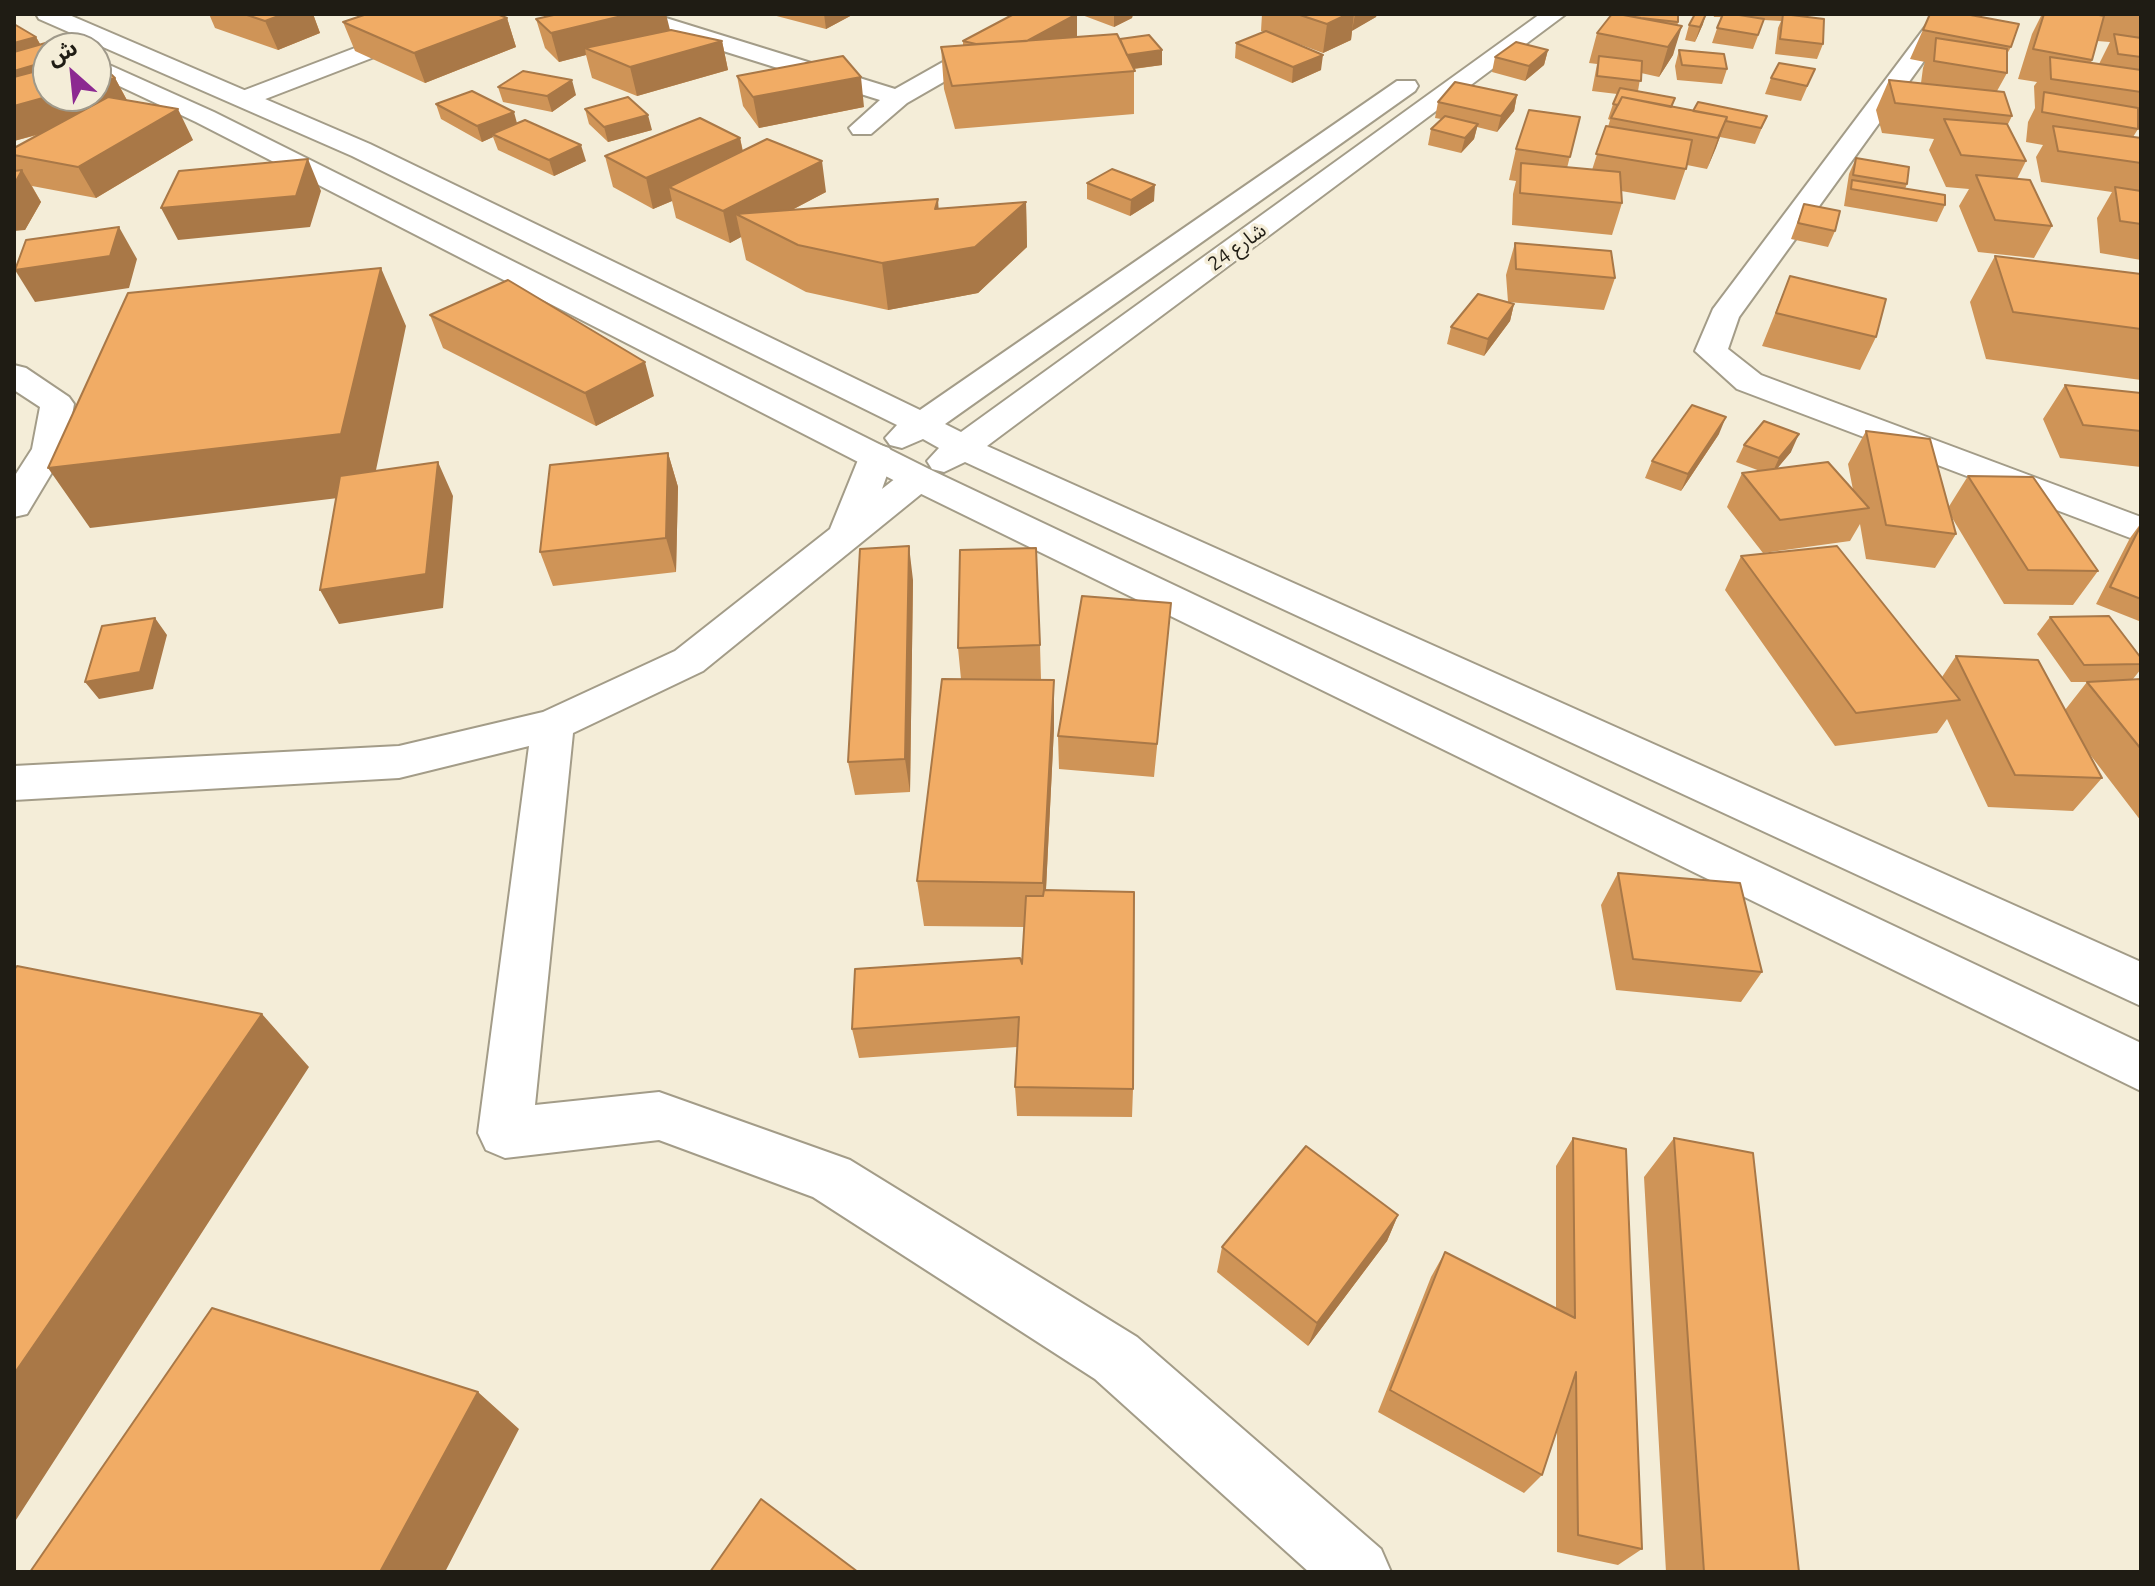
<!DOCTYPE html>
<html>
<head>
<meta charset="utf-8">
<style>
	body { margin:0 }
	#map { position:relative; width:2155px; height:1586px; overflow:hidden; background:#f4edd8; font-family:Ubuntu,"Noto Sans Arabic",sans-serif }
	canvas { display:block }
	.frame { position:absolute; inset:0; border:16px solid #1f1c14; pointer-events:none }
	.north { position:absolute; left:32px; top:32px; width:80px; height:80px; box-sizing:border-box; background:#f4edd8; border:2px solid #9f998a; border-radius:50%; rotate:333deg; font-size:22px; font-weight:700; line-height:32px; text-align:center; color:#1f1c14 }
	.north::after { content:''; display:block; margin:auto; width:28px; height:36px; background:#8c2991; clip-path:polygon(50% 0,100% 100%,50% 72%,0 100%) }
</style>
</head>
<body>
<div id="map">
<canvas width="2155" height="1586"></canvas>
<div class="frame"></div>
<div class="north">ش</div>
</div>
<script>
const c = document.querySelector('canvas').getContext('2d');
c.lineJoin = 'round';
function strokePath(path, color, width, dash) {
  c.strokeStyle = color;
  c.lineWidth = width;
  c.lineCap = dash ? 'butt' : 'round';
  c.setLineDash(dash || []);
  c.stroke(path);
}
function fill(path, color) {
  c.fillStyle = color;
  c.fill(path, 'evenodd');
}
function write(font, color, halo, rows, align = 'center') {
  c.font = font + ' Ubuntu,"Noto Sans Arabic",sans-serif';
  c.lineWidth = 7;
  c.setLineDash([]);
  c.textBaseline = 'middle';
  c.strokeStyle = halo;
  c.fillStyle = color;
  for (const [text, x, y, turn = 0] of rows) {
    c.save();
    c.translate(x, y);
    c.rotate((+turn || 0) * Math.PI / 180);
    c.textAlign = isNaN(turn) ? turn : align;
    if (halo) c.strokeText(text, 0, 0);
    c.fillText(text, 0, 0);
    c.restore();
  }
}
const minor = new Path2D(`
	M444 14H476L473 19 255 103H237L233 98 237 93Z
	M618 14H653L895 89 1028 14H1056L1053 19 907 103 871 134H853L849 128 880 100 621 19Z
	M1935 14H1958L1739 317 1728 349 1761 375 2141 517V542L1737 389 1695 351 1713 309Z
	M14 365 26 368 69 397 74 404 66 449 27 514 14 517V477L32 449 40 407 14 390Z
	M877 444 889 448 894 455 882 489C899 476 909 465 931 470L936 478 931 486 703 671 573 733 535 1105 659 1092 850 1160 1137 1337 1381 1549 1391 1572H1309L1095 1379 813 1197 659 1140 505 1158 486 1150 478 1133 529 746 399 778 14 800V766L399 746 543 712 675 651 830 529 860 455 865 448Z`);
const tertiary = new Path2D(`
	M36 14H67L370 144 920 410 1397 81H1415L1418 86 1415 91 945 424 961 432 1540 14H1566L987 446 2141 962V1006L965 462 944 472 932 469 927 461 939 448 923 439 902 448 890 445 885 438 897 425 352 156 39 19Z
	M96 59 214 112 931 470 2141 1043V1091L905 486 196 122 96 75Z`);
const wall = new Path2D(`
	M209 14H313L320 33 278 50 215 28Z
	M769 14H854L826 29Z
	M1082 14H1133L1132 18 1114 27 1082 15Z
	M1262 14H1377L1376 17 1352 30 1351 40 1323 53 1296 43 1321 70 1292 83 1235 58 1236 43 1264 32 1261 31Z
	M1612 14 1678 22 1673 55 1659 77 1641 73 1638 91 1675 98 1672 107 1693 111 1767 116 1755 144 1720 137 1707 169 1687 165 1675 200 1621 191 1622 203 1612 235 1512 225 1513 194 1516 181 1509 180 1516 149 1580 117 1567 168 1592 170 1606 126 1608 127 1610 120 1608 119 1613 104 1617 94 1592 91 1597 64 1589 63 1597 33Z
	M1713 14H1786L1823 44 1817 59 1775 54 1778 28 1781 21 1764 20 1753 49 1712 43 1721 17H1714Z
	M1930 14 2011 47 2007 54V73L1997 91 2012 116 2007 126 2026 161 2017 179 2052 226 2034 258 1978 252 1959 206 1969 189 1946 187 1929 150 1934 139 1882 133 1876 110 1889 80 1921 83 1923 68 1925 62 1910 59Z
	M2042 14H2141V126L2138 125V129L2133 137 2141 139V260L2100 253 2097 218 2112 192 2041 182 2036 157 2043 145 2026 142 2028 122 2035 108 2034 86 2037 82 2018 79 2032 34ZM2097 41 2110 42 2099 64 2091 63Z
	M507 18 516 47 425 83 355 51 343 22Z
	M536 19 670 30 722 41 728 70 637 96 592 78 586 55 559 62 545 48Z
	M14 24 36 37 40 44 48 96 115 78 127 100 193 140 96 198 32 186 41 202 25 230 14 169V148L41 134 14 141Z
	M1703 24 1695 42 1685 40 1689 25Z
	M1077 37 1120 39 1162 65 1134 69V114L955 129 944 89 941 47 963 45V41Z
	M1548 50 1544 65 1525 81 1492 72 1495 57Z
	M1679 50 1727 69 1722 84 1677 80 1675 66Z
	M1815 69 1801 101 1765 94 1771 78Z
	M737 76 864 107 759 128 743 106Z
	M498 87 576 95 552 112 503 102Z
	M1517 95 1514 111 1497 132 1477 127 1474 139 1461 153 1428 145 1431 129 1441 119 1435 118 1438 102Z
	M436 104 517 123 586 161 554 176 498 150 493 137 482 142 441 119Z
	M585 109 652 130 608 142 589 124Z
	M740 138 743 151 826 192 792 210 939 209 1026 202 1027 247 978 293 888 310 806 292 746 260 741 237 730 243 676 218 672 201 653 209 613 187 605 156Z
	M1856 158 1907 184 1905 189 1945 205 1937 222 1844 206 1849 174Z
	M1087 183 1154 201 1130 216 1087 199Z
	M1804 204 1835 231 1828 247 1791 239Z
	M1515 243 1615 278 1604 310 1508 302 1506 275Z
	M1995 256 2141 274V380L1986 359 1970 302Z
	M1790 276 1876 337 1860 370 1762 346Z
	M1514 304 1510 321 1484 356 1447 344 1451 327Z
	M430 315 654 396 596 426 443 348Z
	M2065 385 2141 393V467L2060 458 2043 419Z
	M1866 431 1948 508 1968 476 2098 571 2073 605 2004 604 1951 516 1956 534 1935 568 1866 559 1860 524 1850 541 1763 553 1727 507 1742 473 1760 471 1736 462 1744 445 1791 452 1776 469 1853 490 1848 464Z
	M1719 434 1681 491 1645 478 1652 461Z
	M668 453 678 487 676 572 553 586 540 552Z
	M2141 523V618L2139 621 2096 604 2130 538Z
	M1741 556 1942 677 1956 656 2065 710 2087 682H2095H2071L2037 634 2050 617 2141 664V669L2133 679H2141V821L2088 752 2102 778 2073 811 1988 807 1947 719 1937 733 1835 746 1725 590Z
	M913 580 910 792 855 795 848 762Z
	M1168 636 1154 777 1059 769 1058 736Z
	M1040 645 1041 679 1016 680H1054V728L1046 890 1133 1089 1132 1117 1017 1116 1015 1087 1017 1047 859 1058 852 1029 1022 964 1024 927 924 926 917 881 961 679 958 648Z
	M1618 873 1762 972 1741 1002 1616 990 1601 905Z
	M1573 1138 1642 1549 1618 1565 1557 1552V1430L1542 1475 1524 1493 1378 1412 1431 1277 1445 1252 1556 1308V1166Z
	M1674 1138 1799 1572H1666L1644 1177Z
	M1398 1215 1387 1241 1308 1346 1217 1272 1222 1247Z`);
const shadedWall = new Path2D(`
	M284 14H313L320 33 278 50 265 21Z
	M630 14H666L671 34 585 48 586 55 559 62 551 33Z
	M824 14H854L826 29Z
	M1077 14V43L1004 53Z
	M1114 14H1133L1132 18 1114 27Z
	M1348 14H1354L1351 40 1323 53 1327 24Z
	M1355 14H1377L1376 17 1352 31Z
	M1706 14 1703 24 1695 42 1700 27Z
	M507 18 516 47 425 83 414 53Z
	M1682 26 1673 55 1659 77 1668 47Z
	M36 37 48 58V96L14 106V43Z
	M722 41 728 70 637 96 630 67Z
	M1162 50V65L1108 72 1109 57Z
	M1548 50 1544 65 1525 81 1529 66Z
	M1323 55 1321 70 1292 83 1293 67Z
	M861 77 864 107 759 128 753 97Z
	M115 78 131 108 14 141V106L50 96H96V84Z
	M572 80 576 95 552 112 547 96Z
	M1517 95 1514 111 1497 132 1501 116Z
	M178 109 193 140 96 198 78 167Z
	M514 112 518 127 492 134 493 137 482 142 477 126Z
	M648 115 652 130 608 142 604 127Z
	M1727 117 1716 148 1707 169 1718 138Z
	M1478 124 1474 139 1461 153 1465 138Z
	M740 138 746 169 669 187 672 201 653 209 646 178Z
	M581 145 586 161 554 176 549 160Z
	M308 159 321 191 310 227 178 240 161 208Z
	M822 161 826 192 761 226 736 214 741 237 730 243 723 211Z
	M22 170 41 202 25 230 14 231V185Z
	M1155 185 1154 201 1130 216 1131 200Z
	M938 199 941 244 1026 202 1027 247 978 293 888 310 882 263 935 209Z
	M119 227 137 259 129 288 35 302 15 270Z
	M381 268 406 326 371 494 90 528 48 468Z
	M1514 304 1510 321 1484 356 1488 339Z
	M645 362 654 396 596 426 585 393Z
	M1726 417 1719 434 1681 491 1688 474Z
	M1799 434 1791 452 1771 476 1779 458Z
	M668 453 678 487 676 572 666 538Z
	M438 462 453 496 443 608 339 624 320 590Z
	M909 546 913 580 910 792 905 759Z
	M155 618 167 635 153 689 99 699 85 682Z
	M1054 680V728L1044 928 1043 883Z
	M262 1014 309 1067 14 1523V1374Z
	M1398 1215 1387 1241 1308 1346 1317 1323Z
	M478 1392 519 1429 445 1572H380Z`);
const building = new Path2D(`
	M244 14H284L265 21Z
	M367 14H497L507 18 414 53 343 22Z
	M558 14H630L551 33 536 19Z
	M1014 14H1077L1027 41 976 44 963 41Z
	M1297 14H1348L1327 24Z
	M1612 14H1618L1682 26 1668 47 1597 33Z
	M1618 14H1678V22L1641 18Z
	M1695 14H1706L1700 27 1689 25Z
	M1723 14H1733L1764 19 1758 35 1717 28Z
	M1783 14 1824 19 1823 44 1780 39Z
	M1930 14H1965L2019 24 2011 47 1923 30Z
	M2044 14H2094L2104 16 2092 60 2033 49Z
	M14 24 36 37 14 43Z
	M671 30 722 41 630 67 585 48Z
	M1266 31 1323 55 1293 67 1236 43Z
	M1117 34 1135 71 952 86 941 47Z
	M2114 34 2141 38V57L2118 54Z
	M1149 35 1162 50 1127 55 1120 39Z
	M1936 38 2007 49V73L1934 61Z
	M49 42 57 48H48V61L14 71V52Z
	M1516 42 1548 50 1529 66 1495 57Z
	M1679 50 1724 54 1727 69 1682 65Z
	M843 56 861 77 753 97 737 76Z
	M1599 56 1642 61 1641 81 1597 76Z
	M2050 57 2141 70V92L2051 79Z
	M96 60 115 78 96 84Z
	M1779 63 1815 69 1807 86 1771 78Z
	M48 68V96H50L14 106V77Z
	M523 71 572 80 547 96 498 87Z
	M1889 80 2004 92 2012 116 1895 103Z
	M1455 82 1517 95 1501 116 1438 102Z
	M1620 88 1675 98 1671 107 1622 97 1618 105 1613 104Z
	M472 91 514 112 477 126 436 104Z
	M2044 92 2138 108V129L2042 112Z
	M108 97 178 109 78 167 14 155V148Z
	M628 97 648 115 604 127 585 109Z
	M1622 97 1727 117 1718 138 1611 118Z
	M1698 102 1767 116 1761 128 1726 121 1727 117 1693 111Z
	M1529 110 1580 117 1570 157 1516 149Z
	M1445 116 1478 124 1465 138 1431 129Z
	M700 118 740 138 646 178 605 156Z
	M1944 119 2007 124 2026 161 1961 155Z
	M525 120 581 145 549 160 492 134Z
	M1606 126 1692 140 1686 169 1596 154Z
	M2053 126 2141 138V163L2058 151Z
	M767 139 822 161 723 211 669 187Z
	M1856 158 1909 167 1907 184 1853 175Z
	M308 159 296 196 161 208 179 171Z
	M1521 163 1620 172 1622 203 1520 193Z
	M1112 169 1155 185 1131 200 1087 183Z
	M22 170 14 185V171Z
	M1976 175 2030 180 2052 226 1995 220Z
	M1852 180 1945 195V205L1851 189Z
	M2115 187 2141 191V224L2120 221Z
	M938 199 935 209 1026 202 975 247 882 263 798 245 736 214Z
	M1804 204 1840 211 1835 231 1798 223Z
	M119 227 110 256 15 270 26 240Z
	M1515 243 1611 251 1615 278 1516 269Z
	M1995 256 2141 274V329L2013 312Z
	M381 268 341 434 48 468 128 293Z
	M1790 276 1886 299 1876 337 1776 313Z
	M508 280 645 362 585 393 430 315Z
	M1478 294 1514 304 1488 339 1451 327Z
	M2065 385 2141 393V431L2083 425Z
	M1692 405 1726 417 1688 474 1652 461Z
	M1764 421 1799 434 1779 458 1744 445Z
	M1866 431 1930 439 1956 534 1886 525Z
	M668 453 666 538 540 552 550 465Z
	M438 462 426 574 320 590 340 476Z
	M1828 462 1869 508 1780 520 1742 473Z
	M1968 476 2033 477 2098 571 2028 570Z
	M2141 525V599L2110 587Z
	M909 546 905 759 848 762 860 549Z
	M1837 546 1960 700 1856 713 1741 556Z
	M1036 548 1040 645 958 648 960 550Z
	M1082 596 1171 603 1157 744 1058 736Z
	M2109 616 2141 658V664L2084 665 2050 617Z
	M155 618 140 672 85 682 102 626Z
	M1956 656 2038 660 2102 778 2015 775Z
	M942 679 1054 680 1043 883 917 881Z
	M2141 679V749L2087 682Z
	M1618 873 1740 883 1762 972 1633 959Z
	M1044 890 1134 892 1133 1089 1015 1087 1019 1017 852 1029 855 969 1020 958 1022 964 1026 896H1043Z
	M17 966 262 1014 14 1374V970Z
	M1573 1138 1626 1149 1642 1549 1578 1535 1576 1372 1542 1475 1390 1390 1445 1252 1575 1318Z
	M1674 1138 1753 1153 1799 1572H1704Z
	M1306 1146 1398 1215 1317 1323 1222 1247Z
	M212 1308 478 1392 380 1572H30Z
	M761 1499 858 1572H710Z`);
const farStreetnames = [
	["شارع 24",1237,247,-36]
];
strokePath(minor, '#a39c88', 4);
strokePath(tertiary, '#a39c88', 4);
fill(minor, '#fff');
fill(tertiary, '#fff');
fill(wall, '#cf9457');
fill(shadedWall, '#a97847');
fill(building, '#f1ac65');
strokePath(building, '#a97847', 2);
write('20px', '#1f1c14', '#f4edd8', farStreetnames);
</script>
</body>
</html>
